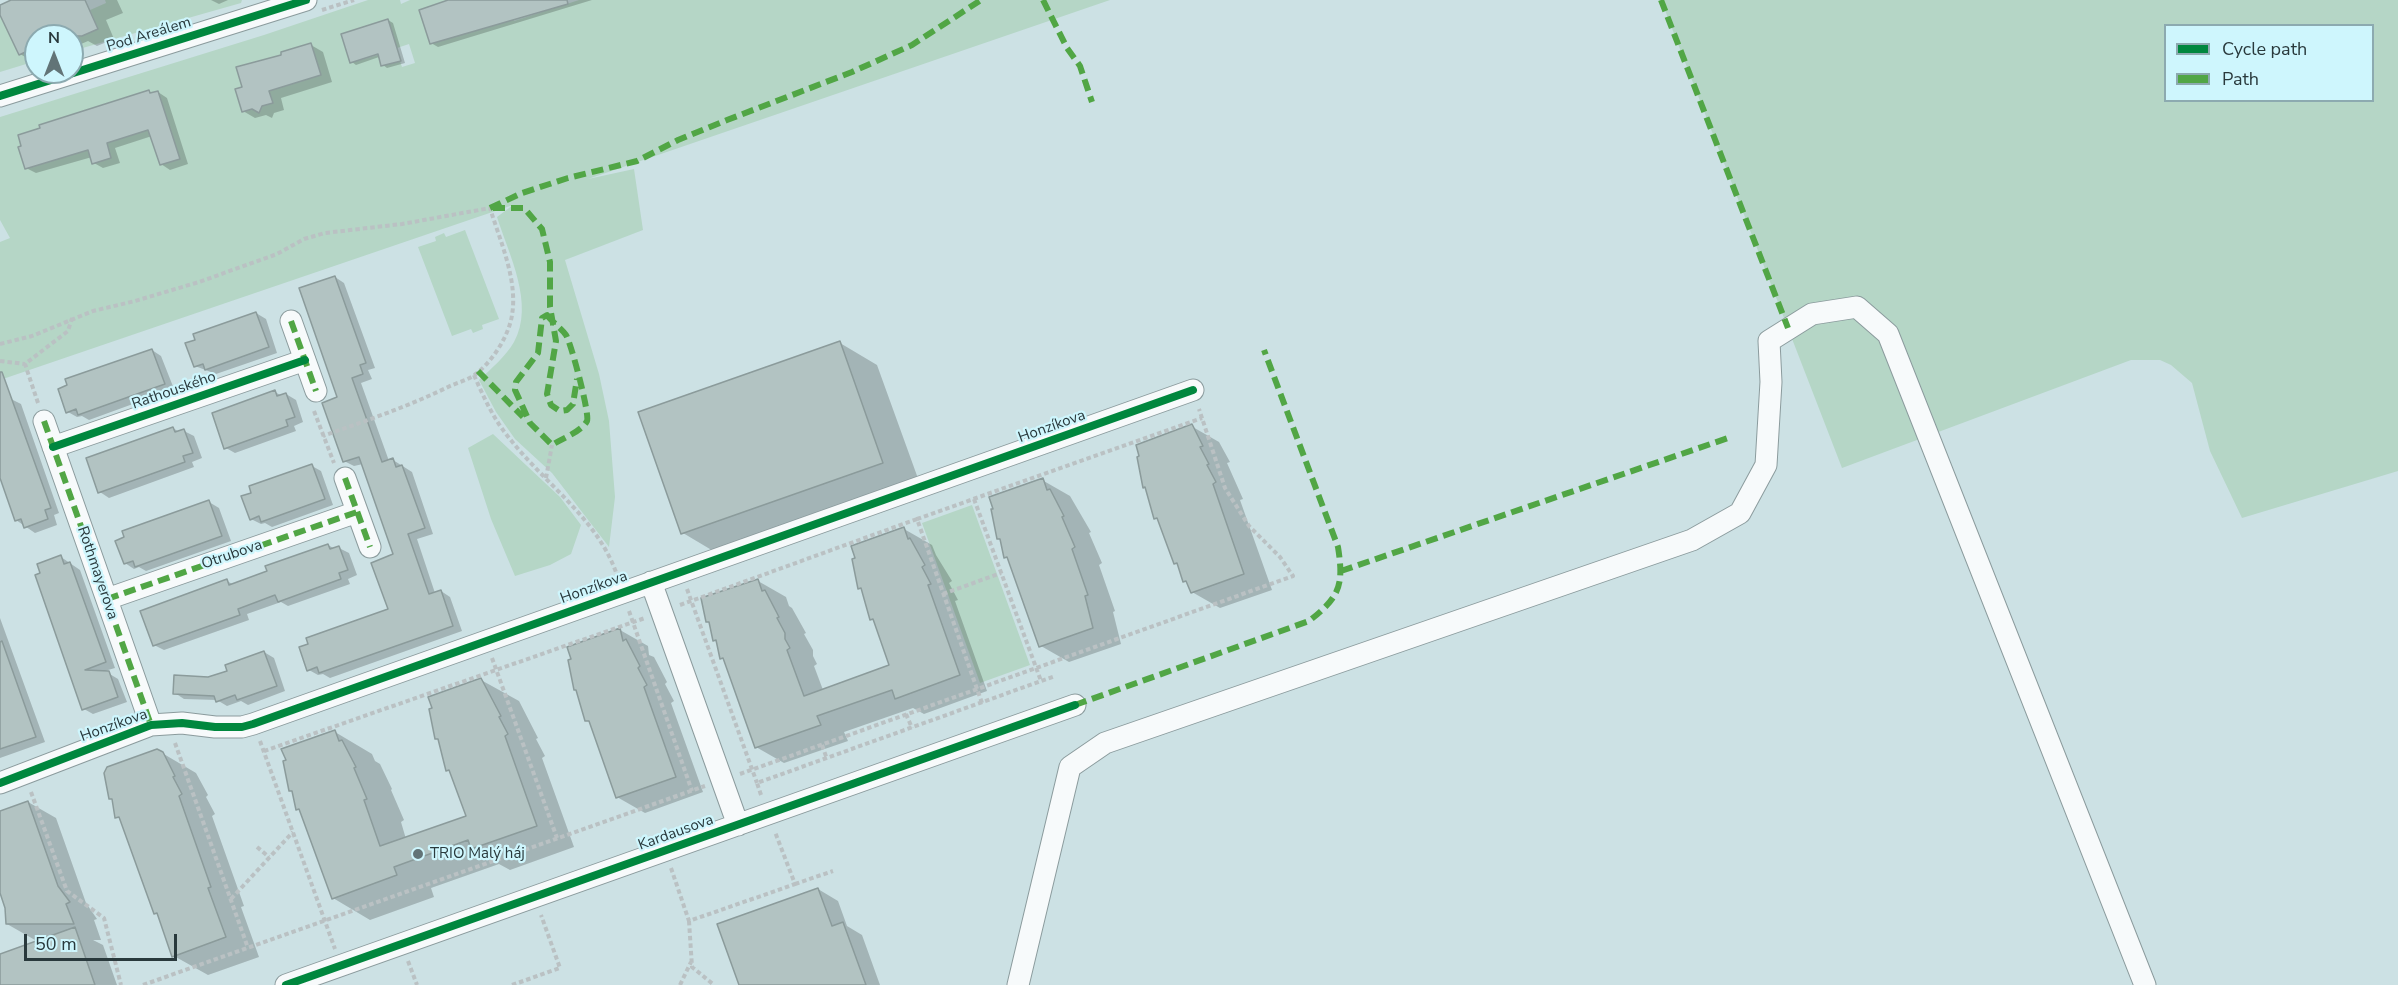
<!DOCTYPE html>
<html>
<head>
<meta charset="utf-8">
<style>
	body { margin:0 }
	#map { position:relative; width:2398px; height:985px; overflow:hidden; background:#cce1e4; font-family:"Nunito Sans",sans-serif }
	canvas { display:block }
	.legend { position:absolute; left:2164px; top:24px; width:210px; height:78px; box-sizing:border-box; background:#cef6fd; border:2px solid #8caab0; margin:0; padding:8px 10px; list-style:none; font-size:18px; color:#29393c }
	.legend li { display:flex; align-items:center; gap:12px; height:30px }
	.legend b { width:30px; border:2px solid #8caab0 }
	.north { position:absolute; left:24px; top:24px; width:60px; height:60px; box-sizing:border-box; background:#cef6fd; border:2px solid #8caab0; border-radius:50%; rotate:0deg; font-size:16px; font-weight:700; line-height:24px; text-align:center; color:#29393c }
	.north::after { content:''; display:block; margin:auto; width:21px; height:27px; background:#627477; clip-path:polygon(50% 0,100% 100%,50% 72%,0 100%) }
	.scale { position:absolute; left:24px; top:934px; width:153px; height:27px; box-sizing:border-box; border:3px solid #29393c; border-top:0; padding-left:8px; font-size:18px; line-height:21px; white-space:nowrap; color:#29393c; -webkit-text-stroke:4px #cef6fd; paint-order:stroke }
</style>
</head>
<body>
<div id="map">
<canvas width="2398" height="985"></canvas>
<ul class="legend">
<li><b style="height:8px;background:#00873e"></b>Cycle path</li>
<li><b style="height:8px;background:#51a645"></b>Path</li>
</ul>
<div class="north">N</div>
<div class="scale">50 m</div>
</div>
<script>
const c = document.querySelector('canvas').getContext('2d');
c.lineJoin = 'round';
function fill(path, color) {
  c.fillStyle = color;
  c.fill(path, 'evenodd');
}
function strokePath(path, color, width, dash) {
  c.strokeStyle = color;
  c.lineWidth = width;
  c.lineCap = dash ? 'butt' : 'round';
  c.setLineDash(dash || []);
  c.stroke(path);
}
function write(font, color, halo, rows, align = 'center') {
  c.font = font + ' "Nunito Sans",sans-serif';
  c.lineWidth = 4.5;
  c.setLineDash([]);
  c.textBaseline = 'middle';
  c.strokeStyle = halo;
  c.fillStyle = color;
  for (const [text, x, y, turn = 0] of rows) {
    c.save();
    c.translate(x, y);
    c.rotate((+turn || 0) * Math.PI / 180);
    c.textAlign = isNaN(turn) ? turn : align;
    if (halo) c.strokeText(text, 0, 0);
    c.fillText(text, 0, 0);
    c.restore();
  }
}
const green = new Path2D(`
	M105 0H242L241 3 72 51V36L66 11 79 37 98 29 90 10 106 3Z
	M368 0H400L401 4 410 0H448L419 10 430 44 487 26 507 0 514 21 579 0H1110L588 179 634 169 643 230 565 260 599 374 609 421 615 497 609 547 552 473 515 439 496 412 479 380C491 369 506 356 514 342 535 304 509 255 497 217L513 205 0 380V242L10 238 0 220V117L264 35ZM388 19 397 48 409 44 415 63 402 67 400 61 382 66 378 55 350 63 341 34ZM311 43 321 75 291 84 281 52ZM260 61 272 103 262 106 260 110 252 109 242 112 235 89 242 87 237 68ZM149 90 150 93 158 91 179 159 160 165 148 130 105 138 111 158 93 163 96 108ZM40 128 25 169 18 147 21 146 18 135Z
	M1661 0H2398V471L2242 518 2210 451 2192 383 2171 365 2160 360H2131L1842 468ZM2166 26H2372V100H2166Z
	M0 15 19 55 36 47V61L0 72Z
	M465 230 499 319 482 325 483 329 473 333 471 329 452 336 418 247 436 241 435 237 444 233 446 237Z
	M493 434 560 497 581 525 571 554 550 565 515 576 491 519 468 448Z
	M972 505 1030 665 980 683 922 523Z`);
const shadow = new Path2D(`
	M15 0H117L123 13 106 20 114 39 97 46 88 41 72 48V36H36V63L20 54 0 11V7Z
	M211 0H228L219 4Z
	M454 0H592L438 47 431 43Z
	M388 20 393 23 405 63 387 68 383 65 379 57 356 65 352 62Z
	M311 45 323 52 332 82 281 98 284 110 274 113 272 118 266 115 255 118 243 111 244 88 283 56Z
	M149 92 153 94 158 92 167 98 188 164 170 170 161 164 152 136 115 148 120 163 103 168 94 163 92 157 36 173 26 168Z
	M335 277 344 283 375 368 368 370 372 379 361 383 389 461 393 460 412 472 433 534 417 539 435 593 441 591 450 597 462 631 330 678 323 674 318 675 309 670 390 610 395 554 363 464 354 466 344 461Z
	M256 313 266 319 277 353 216 374 195 366Z
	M840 343 877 365 920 484 720 555 683 533Z
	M152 350 161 356 174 389 89 420 82 416 77 417 68 412Z
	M275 392 282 396 286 394 296 400 303 422 294 426 296 431 235 453 226 448Z
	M11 399 21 404 59 513 54 515 57 525 35 533 16 520 0 474V403Z
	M1191 426 1219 442 1230 462 1227 463 1243 499 1240 500 1272 590 1220 608 1192 592 1189 583 1185 581 1179 566 1175 563 1160 520 1155 518 1147 489 1144 487Z
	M173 428 179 432 184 431 194 436 202 458 192 462 194 467 109 498 100 492Z
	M312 466 321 471 333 505 272 527 265 523 261 524 251 519 253 494Z
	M1042 480 1070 496 1091 532 1089 533 1102 563 1099 565 1115 611 1113 612 1121 644 1069 662 1041 646 1010 559 1005 557 1002 540 999 538Z
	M209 502 219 508 231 541 146 571 139 567 134 569 125 563Z
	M904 529 932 545 936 555 952 581 949 583 958 600 955 601 987 691 924 714 913 708 844 732 848 741 784 763 756 747 726 661 721 658 717 641 714 640 758 581 786 597 789 606 792 608 806 633 804 634 813 650V656L817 664 814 666 823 690 891 666 875 622 871 619 863 590 860 588Z
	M328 545 335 549 339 548 349 553 357 575 348 579 350 584 288 606 281 602 247 614 249 620 164 650 154 645 227 581 234 585Z
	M61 557 80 570 115 668 101 672 108 673 118 679 127 702 93 714 84 709Z
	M0 618 45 742 0 758Z
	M620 630 648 646 649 655 654 657 667 682 665 684 674 701 671 703 703 792 645 813 617 797 591 723 587 720Z
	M264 652 274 658 285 691 248 705 241 701 227 706 217 700 184 699 175 693 229 672Z
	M481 680 519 701 538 738 536 739 545 756 542 758 574 847 510 870 499 864 431 888 434 897 370 920 333 898 302 811 297 809 335 732 372 754 375 761 380 764 392 789 391 790 404 820 401 822 406 839 468 817 452 772 447 770 440 740 436 738Z
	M162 753 196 773 208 795 206 797 215 814 212 816 244 906 241 907 259 957 208 975 174 956 159 916 155 913 122 820 117 817 114 800 110 798Z
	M28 802 56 818 86 903 97 919 94 920 101 940H93L103 945 117 985H0V956L44 940H35L7 924V908L0 889V812Z
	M818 889 838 901 847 926 862 935 880 985H741Z`);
const building = new Path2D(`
	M11 0H85L98 29 82 36H36V47L19 55 0 15V5Z
	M448 0H567L568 4 430 44 419 10Z
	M388 19 401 61 381 66 378 54 350 63 341 34Z
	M311 43 321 75 269 91 273 103 262 106 259 113 252 109 242 112 235 89 242 87 236 67 281 55V52Z
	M149 90 150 93 158 91 180 159 160 165 148 130 107 143 111 158 92 164 88 150 25 169 18 147 21 146 18 135 40 128 39 125Z
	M335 276 366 363 360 365 363 374 352 378 382 462 393 458 396 467 402 465 425 528 408 534 429 594 441 590 453 626 319 673 317 667 307 671 299 647 308 644 306 638 388 609 371 563 393 554 359 457 343 462 322 403 337 397 299 288Z
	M256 312 269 347 205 370 203 364 194 367 185 343 195 340 193 334Z
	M840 341 883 463 681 534 638 412Z
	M152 349 165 384 78 415 76 409 66 413 58 389 67 385 65 379Z
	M0 372H2L51 508 45 510 48 519 24 528 21 519 15 521 0 478Z
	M275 390 277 396 286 393 295 417 286 420 288 426 224 449 212 413Z
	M1192 424 1203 446 1200 447 1209 464 1207 465 1216 482 1213 484 1244 574 1191 593 1186 581 1183 582 1177 563 1174 564 1157 518 1154 519 1145 487 1143 488 1137 457 1139 456 1136 445Z
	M173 427 175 432 184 429 193 453 183 456 185 462 98 493 86 458Z
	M312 464 325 499 261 522 259 516 250 520 241 496 251 493 249 486Z
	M1043 478 1047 490 1050 489 1064 516 1062 517 1075 547 1072 549 1088 595 1085 596 1093 628 1039 647 1007 557 1004 558 1000 539H997L991 509H993L989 497Z
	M209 500 222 536 135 567 133 561 124 564 115 541 124 537 122 531Z
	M904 527 908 539 910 538 925 565 922 567 931 584 928 585 960 675 895 699 892 690 817 716 821 725 755 748 723 658 720 659 716 640 713 641 709 622H706L701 598 758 579 762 591 765 590 779 617 777 618 785 633V639L790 648 787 650 804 696 889 665 873 619 870 620 861 588 858 589 852 559 855 558 851 546Z
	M328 544 330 549 339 546 348 570 339 573 341 579 278 602 275 595 238 609 240 615 153 646 140 611 227 579 229 585 267 571 265 566Z
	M61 555 64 564 70 562 106 662 85 670 109 671 118 697 82 710 35 575 40 573 37 564Z
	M620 628 623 641 626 639 640 666 638 668 647 685 644 687 676 777 616 798 589 721H585L576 690H574L568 660 571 659 567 647Z
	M2 641 36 737 0 749V642Z
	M264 651 277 686 237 700 235 695 216 702 214 696 173 694 174 675 208 677 227 671 225 665Z
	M481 678 501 716 499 717 508 734 505 736 537 826 471 849 468 840 394 867 397 875 332 899 299 809 296 810 292 791H289L283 761 286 760 281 749 335 730 339 741 342 740 356 767 354 768 367 799 364 800 380 846 466 816 449 770 446 771 438 739H435L429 709 432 708 428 697Z
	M157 749 163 752 175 776 173 777 182 794 179 796 211 887 208 888 226 937 172 957 157 913 154 914 119 817 115 818 112 799H109L104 773 107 767Z
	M28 801 58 886 70 902 66 904 74 924H6L5 908 0 893V811Z
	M818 888 832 926 843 922 866 985H739L717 924Z
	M75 927 95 985H0V954Z`);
const path = new Path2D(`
	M322 10 354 0
	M0 344 32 336 93 311 135 301 199 282 277 254 304 239 325 233 402 224 490 208C500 241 518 280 512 315 509 336 491 364 473 376 465 381 456 383 448 387 407 407 365 421 323 436
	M0 361 25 364
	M474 375C484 398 494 420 510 439 545 484 598 519 617 575
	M38 403 25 364 68 331 72 318
	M314 411 334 463
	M546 478 552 445
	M974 499 1041 681
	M687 589 757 783
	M943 594 1001 573
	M680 605 917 519
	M629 611 692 791
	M492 658 557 838
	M982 703 917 519 1202 418
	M906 714 912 728
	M260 741 335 949
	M175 743 248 948
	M822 745 827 759
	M264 751 645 618
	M740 774 1293 576 1280 557 1249 526 1225 488 1199 409
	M31 792 67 891 104 918 121 985
	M761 795 757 783 1055 676
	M257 847 269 857
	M671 868 689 921 784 888 795 884 775 832
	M795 884 833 871
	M231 899 293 832
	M689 921 692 967 714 985
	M408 961 417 985
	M143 985 705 786
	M512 985 560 968 541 915
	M680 985 691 962`);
const minor = new Path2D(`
	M0 96 306 0
	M291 321 316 391
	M44 421 151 725
	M53 447 305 360
	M345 478 370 547
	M651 582 738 825
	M107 599 357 512
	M0 783 151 725 182 723 215 727H242L253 724 1193 390
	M286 985 1075 705
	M1018 985 1070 767 1105 743 1692 540 1740 513 1766 465 1771 382 1769 341 1812 314 1857 307 1888 334 2145 985`);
const quiet = new Path2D(`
	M1043 0 1067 48 1080 66 1092 102
	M1661 0 1788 328
	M490 208 522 193 568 178 637 161 678 140 727 120 852 72 912 45 981 0
	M493 208H524L542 229 550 262V307L556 341 547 394 551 405 560 411 567 410 573 404 577 379
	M547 315C552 322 561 328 566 335 571 343 590 414 587 421 581 432 561 439 552 445L530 423 515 390 516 382 538 353 542 318Z
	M291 321 316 391
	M478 371 523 417
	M44 421 151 725
	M345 478 370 547
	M1341 571 1728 438
	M107 599 357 512
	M1075 705 1309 621C1340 597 1344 585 1338 547L1264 350`);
const cycleway = new Path2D(`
	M0 96 306 0
	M53 447 305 360
	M0 783 151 725 182 723 215 727H242L253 724 1193 390
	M286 985 1075 705`);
const markers = [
	[418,854,6,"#627477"]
];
const streetNames = [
	["Pod Areálem",149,35,-17],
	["Rathouského",174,391,-19],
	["Honzíkova",1052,427,-20],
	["Otrubova",232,555,-19],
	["Rothmayerova",97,573,71],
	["Honzíkova",594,588,-20],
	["Honzíkova",114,726,-20],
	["Kardausova",676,833,-20]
];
const poiNames = [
	["TRIO Malý háj",430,854]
];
fill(green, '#b5d6c6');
fill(shadow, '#0003');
fill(building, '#b2c3c2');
strokePath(building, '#8b9b9b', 1.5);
strokePath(minor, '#8b9b9d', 23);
strokePath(path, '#bac1c3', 4, [4.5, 3]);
strokePath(minor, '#f7fafb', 21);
strokePath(quiet, '#51a645', 6, [12, 6]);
strokePath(cycleway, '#00873e', 8);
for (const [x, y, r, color] of markers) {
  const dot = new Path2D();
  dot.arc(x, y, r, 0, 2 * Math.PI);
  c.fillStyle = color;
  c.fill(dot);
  strokePath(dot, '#cef6fd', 2);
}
write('15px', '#29393c', '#cef6fd', streetNames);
write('15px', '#29393c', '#cef6fd', poiNames, 'left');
</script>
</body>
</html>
